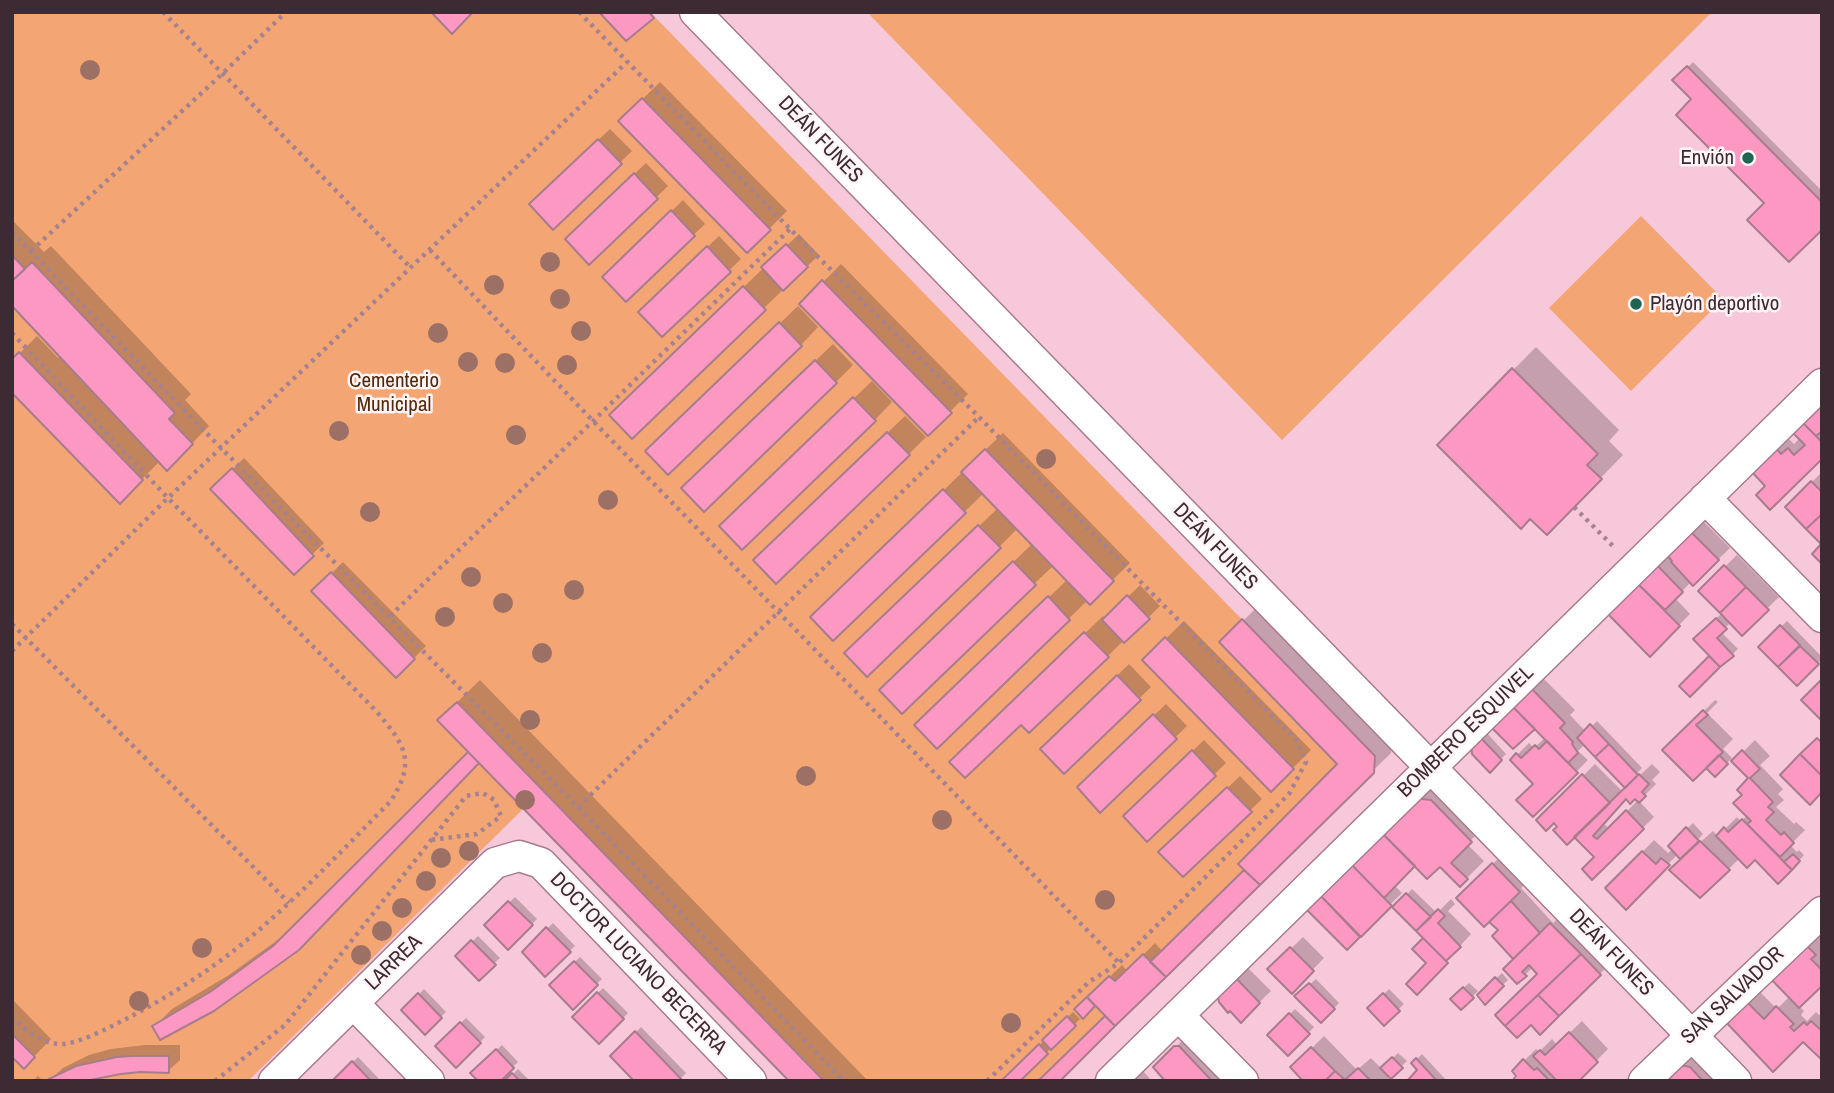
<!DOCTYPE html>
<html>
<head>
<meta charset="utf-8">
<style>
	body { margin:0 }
	#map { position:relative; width:1834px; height:1093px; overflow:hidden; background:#f7c7da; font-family:"Archivo Narrow",sans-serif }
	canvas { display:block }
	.frame { position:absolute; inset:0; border:14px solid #3d2a32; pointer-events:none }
</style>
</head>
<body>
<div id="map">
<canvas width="1834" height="1093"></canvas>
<div class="frame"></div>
</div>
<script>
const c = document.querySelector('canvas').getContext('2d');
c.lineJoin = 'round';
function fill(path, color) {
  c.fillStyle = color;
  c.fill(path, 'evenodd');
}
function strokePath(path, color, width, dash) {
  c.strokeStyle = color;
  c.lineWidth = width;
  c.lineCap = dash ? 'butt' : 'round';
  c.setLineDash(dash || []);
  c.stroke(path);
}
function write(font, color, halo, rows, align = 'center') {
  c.font = font + ' "Archivo Narrow",sans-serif';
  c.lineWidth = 5;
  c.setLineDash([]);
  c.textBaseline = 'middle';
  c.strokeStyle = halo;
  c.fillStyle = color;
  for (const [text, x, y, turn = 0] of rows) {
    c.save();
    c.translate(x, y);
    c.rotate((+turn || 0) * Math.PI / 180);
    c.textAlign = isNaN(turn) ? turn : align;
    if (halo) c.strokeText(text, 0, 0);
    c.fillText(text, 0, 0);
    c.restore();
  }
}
const green = new Path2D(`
	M12 12H650L1375 756 1374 773 1060 1081H789L523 809 248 1081H12Z
	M867 12H1712L1282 440Z
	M1641 216 1723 299 1631 391 1549 308Z`);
const shadow = new Path2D(`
	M1693 62 1822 191V227L1675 80Z
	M660 82 787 211 747 251 620 121Z
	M610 129 632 151 553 227 531 204Z
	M646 163 668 186 589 262 567 239Z
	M683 200 705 224 626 299 605 277Z
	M12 220 44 252 51 246 191 394 185 400 209 426 167 469 160 461 120 501 12 361 37 336 58 358 61 355 12 304Z
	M799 234 819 255 764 308 629 397Z
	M719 236 741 259 662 335 640 312Z
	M841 264 968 394 928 433 801 304Z
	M798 306 818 327 801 345 665 434Z
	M833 344 853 365 836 382 701 471Z
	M1536 347 1619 430 1609 441 1623 455 1547 533 1531 517 1439 445Z
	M872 381 892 402 875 420 739 509Z
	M1822 405V457L1768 486 1754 472 1788 438 1794 444 1800 438 1794 432Z
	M905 416 926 437 909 454 773 543Z
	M1003 433 1130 563 1090 602 1088 600 937 746 934 708 1068 579 1054 565 1034 584 899 673 1033 543 1018 528 999 547 864 636 998 508 984 493 833 639 830 600Z
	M244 458 324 543 294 572 213 489Z
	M1822 472V543L1787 507Z
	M1703 521 1730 548 1694 583 1692 581 1675 598 1690 614 1650 654 1609 612Z
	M1737 555 1779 597 1742 633 1731 622 1721 632 1738 649 1690 694 1682 686 1712 656 1695 639 1722 613 1700 591Z
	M343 562 426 646 397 675 314 591Z
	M1140 585 1160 606 1125 641 1124 640 1108 656 1021 722 969 745 1103 616 1106 619Z
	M1261 603 1392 738 1391 753 1058 1081H1039L1107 1016 1095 1004 1083 1016 1076 1009 1122 965 1127 971 1155 943 1163 952 1246 870 1340 764 1221 643Z
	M1184 621 1311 750 1271 790 1144 660Z
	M1787 621 1822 657V659L1797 684 1760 647Z
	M1129 664 1151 687 1064 771 1042 749Z
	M1542 677 1575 710 1570 715 1586 732 1597 721 1642 768 1632 778 1635 780 1652 764 1660 772 1652 780 1656 784 1639 801 1654 817 1592 878 1597 857 1574 835 1559 826 1554 821 1538 820 1595 764 1623 792 1628 788 1585 744 1578 751 1588 760 1533 815 1535 784 1512 760 1529 743 1534 748 1546 737 1535 726H1492ZM1635 797 1638 800 1610 829 1603 823 1626 798Z
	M480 680 868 1081H791L479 761 316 930 155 1026 172 1009 229 975 293 929 470 752 439 720Z
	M1715 700 1718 702 1707 713 1733 739 1723 749 1732 758 1715 775 1706 766 1665 750Z
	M1166 704 1187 726 1100 810 1079 787Z
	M1486 732 1506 754 1490 770 1473 744Z
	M1204 740 1226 763 1147 839 1126 816Z
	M1755 740 1770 756 1760 765 1783 789 1778 794 1784 800 1776 807 1794 824 1796 822 1805 830 1790 845 1797 852 1799 850 1804 855 1790 871 1755 858H1740L1711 886 1678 854 1626 907 1607 888 1654 840 1668 853 1673 849 1670 846 1693 823 1703 834 1695 843 1697 845 1713 831 1718 836 1737 817 1741 822 1747 815 1744 795 1739 790 1750 778 1734 761Z
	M1240 776 1262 799 1183 875 1161 852Z
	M1432 782 1488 823 1467 844 1484 861 1460 885 1440 864H1415L1394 885 1402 893 1347 947 1306 907Z
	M1504 853 1530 879 1521 888 1553 923 1563 913 1612 962 1540 1033 1531 1023 1517 1036 1497 1015 1539 974 1533 967 1518 982 1516 959 1494 936 1500 930 1458 898Z
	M1412 889 1437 913 1451 899 1455 904 1448 911 1471 934 1428 981V963L1415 949 1425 938 1395 907Z
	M515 897 537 919 508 948 486 925Z
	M553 923 575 946 545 974 524 952Z
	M1817 933 1822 938V984L1799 1006 1804 1011 1801 1015 1807 1021 1816 1012 1819 1015 1822 1013V1056L1803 1040 1727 1021 1758 990 1777 1009 1790 996 1772 977Z
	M478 936 500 958 479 978 458 956Z
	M1303 937 1324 958 1292 991 1270 969Z
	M580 957 602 979 573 1007 551 985Z
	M1246 966 1271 991 1241 1020 1219 994Z
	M1502 973 1508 980 1485 1002 1479 995Z
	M1316 979 1339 1003 1321 1021 1297 996Z
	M1469 983 1478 991 1461 1008 1452 999Z
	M603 988 628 1013 599 1042 574 1017Z
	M424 989 446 1012 425 1032 404 1010Z
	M1389 989 1404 1004 1384 1023 1370 1008Z
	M12 999 51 1039 24 1067 12 1055Z
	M1295 1009 1314 1027 1288 1054 1269 1035Z
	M1073 1012 1080 1019 1018 1081H1003Z
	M466 1018 485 1037 456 1066 437 1046Z
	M1582 1021 1608 1049 1576 1081H1514L1519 1076 1514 1071 1536 1049 1539 1052 1552 1039 1557 1045Z
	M641 1027 686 1073 678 1081 613 1056Z
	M1193 1030 1239 1081H1167L1156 1067Z
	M1324 1036 1357 1070 1371 1058 1382 1069 1398 1053 1407 1061 1386 1081H1306L1293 1067Z
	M145 1045H180V1060L168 1071H140L51 1079 63 1068 89 1055 111 1049Z
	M502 1045 518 1062 498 1081 473 1073Z
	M1422 1054 1447 1081H1409L1420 1070 1413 1063Z
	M1694 1055 1716 1071 1710 1076 1715 1081H1668Z
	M358 1057 381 1081H334Z
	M518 1069 530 1081H506Z
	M1142 1070 1152 1081H1131Z
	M38 1076 43 1081H33Z`);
const building = new Path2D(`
	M431 12H473L452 34Z
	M599 12H649L654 18 626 41Z
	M1687 66 1822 202V230L1789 262 1747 220 1764 203 1676 115 1691 99 1672 80Z
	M642 98 771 230 747 253 618 121Z
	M598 139 622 164 553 230 529 204Z
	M634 173 658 199 589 265 565 239Z
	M671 210 695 236 626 302 602 277Z
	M786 244 808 267 783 291 761 267Z
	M707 246 731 272 662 337 638 312Z
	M12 255 25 269 12 281Z
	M32 262 175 413 169 419 193 444 167 471 12 306V281Z
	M822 280 952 413 928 436 799 304Z
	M743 286 766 310 632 439 609 415Z
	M779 322 802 346 668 475 645 451Z
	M19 352 143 480 120 504 12 393V359Z
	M815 360 837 383 704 512 681 488Z
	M1512 368 1598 454 1587 465 1602 479 1547 535 1530 519 1521 529 1437 445Z
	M853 397 876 421 742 550 719 526Z
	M1822 403V431L1816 436 1802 422Z
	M1802 422 1822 442V459L1770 510 1756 495 1765 486 1752 472 1776 448 1781 454 1788 448 1794 455 1805 445 1792 432Z
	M887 432 910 455 776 584 753 560Z
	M985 449 1114 581 1090 605 961 472Z
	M232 468 314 556 294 575 210 489Z
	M1811 481 1822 492V514L1806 529 1785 507Z
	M943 489 966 513 833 641 810 617Z
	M1822 514V564L1812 554 1821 544 1806 529Z
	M978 525 1001 548 867 677 844 653Z
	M1690 531 1719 560 1693 586 1671 562 1672 561 1666 554Z
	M1013 561 1036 585 902 714 879 690Z
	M1656 564 1683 592 1665 610 1637 583Z
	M1724 565 1746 587 1720 613 1698 591Z
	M331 572 415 659 396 678 311 591Z
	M1637 583 1680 626 1650 657 1606 612Z
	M1746 587 1769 610 1742 636 1720 613Z
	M1127 595 1150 619 1124 643 1102 620Z
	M1048 596 1070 620 937 749 914 725Z
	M1716 618 1727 629 1717 638 1734 656 1720 667 1693 639Z
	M1242 619 1375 756 1374 773 1260 885 1238 864 1337 764 1219 642Z
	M1780 625 1800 645 1778 667 1758 647Z
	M1084 632 1109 657 1029 733 1021 725 965 778 949 762Z
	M1165 637 1294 769 1271 792 1142 660Z
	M1800 646 1819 664 1797 686 1778 667Z
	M1709 656 1720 667 1690 697 1679 686Z
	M1117 675 1141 700 1064 774 1040 749Z
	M1822 679V721L1801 700Z
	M1530 687 1565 723 1560 728 1573 742 1572 744 1578 753 1568 763 1511 705Z
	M457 702 559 807 824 1081H789L437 720Z
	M1511 705 1535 729 1513 749 1490 726Z
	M1703 710 1708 715 1696 725 1723 752 1693 781 1662 750Z
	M1153 714 1177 739 1100 813 1077 787Z
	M1590 724 1609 744 1595 757 1577 738Z
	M1479 736 1502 760 1490 773 1472 754 1471 743Z
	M1817 738 1822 743V776L1800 754Z
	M1547 741 1578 773 1533 817 1516 800 1533 784 1510 760 1516 753 1521 758 1535 745 1539 749Z
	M1609 744 1638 775 1625 788 1595 757Z
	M1192 750 1216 776 1147 842 1123 816Z
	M1742 750 1760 769 1750 778 1773 802 1768 807 1774 812 1766 820 1781 835 1784 832 1794 843 1780 857 1747 824 1751 821 1733 803 1742 795 1737 790 1748 778 1731 761Z
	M468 752 479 763 299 950 214 1011 160 1040 152 1026 210 992 273 946Z
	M1800 754 1822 776V792L1810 805 1780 775Z
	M1719 755 1728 764 1715 777 1706 768Z
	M1582 774 1610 803 1567 845 1553 830 1557 827 1554 823 1546 831 1536 820Z
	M1639 774 1649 784 1642 792 1646 796 1639 803 1635 799 1630 804 1626 799 1593 836 1597 839 1626 810 1644 829 1592 880 1582 869 1594 857 1574 837Z
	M1227 787 1252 812 1183 877 1158 852Z
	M1413 798 1431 800 1472 842 1451 863 1468 879 1460 887 1440 867 1427 879 1380 831Z
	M1742 819 1792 870 1778 884 1755 860 1747 868 1716 836 1724 827 1728 832Z
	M1686 827 1699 841 1680 859 1668 846Z
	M1380 831 1415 866 1384 898 1349 862Z
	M1700 841 1730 870 1700 898 1669 870Z
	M1642 851 1656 864 1661 858 1670 865 1626 910 1605 888Z
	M1793 854 1800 861 1792 870 1784 862Z
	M1349 862 1392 906 1361 937 1318 893Z
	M1492 863 1520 892 1484 927 1456 898Z
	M1244 870 1260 885 1166 977 1150 962Z
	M1318 893 1360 937 1347 950 1304 907Z
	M1406 893 1431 917 1416 931 1392 907Z
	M508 901 533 925 508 950 484 925Z
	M1511 901 1540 933 1513 959 1492 936 1498 930 1489 922Z
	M1438 909 1445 916 1438 923 1461 947 1446 961 1416 931Z
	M1550 923 1581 954 1505 1026 1495 1015 1537 974 1529 965 1522 972 1527 976 1517 984 1503 969Z
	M546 927 571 952 545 977 522 952Z
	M1423 938 1448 963 1417 995 1406 984 1426 963 1412 949Z
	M471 940 496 965 479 981 455 956Z
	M1804 943 1816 955 1811 959 1822 970V986L1799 1008 1769 977Z
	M1290 947 1314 971 1292 994 1267 969Z
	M1143 954 1166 977 1115 1026 1087 997 1109 976 1115 981Z
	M1581 954 1601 975 1559 1016 1538 995Z
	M574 961 598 985 573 1010 549 985Z
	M1234 976 1260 1003 1241 1023 1230 1011 1228 1013 1219 1002 1217 993Z
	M1495 977 1504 986 1485 1005 1477 995Z
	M1309 983 1335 1009 1321 1023 1294 996Z
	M1463 987 1474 998 1461 1010 1450 999Z
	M597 992 624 1019 599 1044 572 1017Z
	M418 993 442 1018 425 1035 401 1010Z
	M1383 993 1400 1011 1384 1026 1367 1008Z
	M1538 995 1559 1016 1540 1035 1531 1025 1517 1038 1505 1026Z
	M1087 997 1095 1006 1083 1019 1074 1009Z
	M1745 1000 1764 1019 1776 1006 1794 1024 1790 1027 1794 1031 1804 1022 1807 1025 1811 1021 1822 1031V1058L1821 1059 1803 1042 1773 1072 1725 1021Z
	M1289 1013 1310 1034 1288 1056 1267 1035Z
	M1067 1016 1076 1026 1051 1050 1042 1040Z
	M1105 1016 1115 1026 1060 1081H1038Z
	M460 1022 481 1043 456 1068 435 1046Z
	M635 1031 682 1080 681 1081H634L610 1056Z
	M1569 1032 1598 1062 1579 1081H1557L1533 1056 1540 1050 1545 1055Z
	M12 1034 35 1057 24 1069 12 1057Z
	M1039 1044 1048 1054 1020 1081H1001Z
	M1174 1046H1179L1212 1081H1165L1153 1067Z
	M1311 1047 1335 1071 1325 1081H1303L1290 1067Z
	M496 1049 514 1068 501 1081H478L470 1073Z
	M132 1056H169V1073L140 1072 121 1074 85 1081H50L49 1079 76 1066 117 1057Z
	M1392 1057 1403 1068 1391 1079 1380 1068Z
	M1416 1058 1437 1081H1407L1417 1070 1411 1063Z
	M1523 1059 1534 1070 1537 1068 1550 1081H1512L1516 1076 1512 1071Z
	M352 1061 371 1081H332Z
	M1680 1065 1690 1067 1703 1081H1665Z
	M1358 1068 1371 1081H1325L1335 1071 1345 1080Z
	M512 1073 520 1081H504Z`);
const path = new Path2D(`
	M163 12 410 267
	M579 12 790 229 979 417 1297 741 1306 762 1289 794 1119 963 1089 982 987 1081
	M12 232 221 448 578 807 844 1081
	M430 250 593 421 1119 963
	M31 251 222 74 286 12
	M12 333 168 498 377 712C405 745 417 762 390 802 350 842 311 884 268 922 225 961 173 995 122 1021 106 1029 80 1043 62 1044 40 1044 27 1031 12 1017
	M1574 507 1616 549
	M390 616 593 421 790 229
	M12 624 289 903
	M12 651 168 498 627 62
	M578 807 979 417
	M215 1081 285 1025 466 796 483 793 494 800 501 816 477 834 430 840`);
const minor = new Path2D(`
	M695 12 1736 1081
	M1705 498 1822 617
	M353 1003 429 1081
	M1178 1015 1243 1081
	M274 1081 495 863 519 856 541 863 751 1081
	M1111 1081 1822 384
	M1644 1081 1822 912`);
const trees = [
	[90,70],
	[550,262],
	[494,285],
	[560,299],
	[581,331],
	[438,333],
	[468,362],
	[505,363],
	[567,365],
	[339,431],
	[516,435],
	[1046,459],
	[608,500],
	[370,512],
	[471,577],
	[574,590],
	[503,603],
	[445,617],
	[542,653],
	[530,720],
	[806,776],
	[525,800],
	[942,820],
	[469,851],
	[441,858],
	[426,881],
	[1105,900],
	[402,908],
	[382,931],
	[202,948],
	[361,955],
	[139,1001],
	[1011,1023]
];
const markers = [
	[1748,158,7,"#226453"],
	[1636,304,7,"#226453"]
];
const streetNames = [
	["DEÁN FUNES",820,140,46],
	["DEÁN FUNES",1215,547,46],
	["BOMBERO ESQUIVEL",1466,732,-44],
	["DEÁN FUNES",1611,953,46],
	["LARREA",394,963,-44],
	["DOCTOR LUCIANO BECERRA",638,964,46],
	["SAN SALVADOR",1733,996,-43]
];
const poiNames = [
	["Envión",1734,158],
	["Playón deportivo",1650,304,"left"]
];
const parkNames = [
	["Cementerio",394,381],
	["Municipal",394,405]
];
fill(green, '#f3a573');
fill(shadow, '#0003');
fill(building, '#fd98c3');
strokePath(building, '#a87c8d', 2);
strokePath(minor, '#a67a8c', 33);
strokePath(path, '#a58290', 4.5, [3.5, 5]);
strokePath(minor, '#fff', 30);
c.fillStyle = '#9d7066';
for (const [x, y] of trees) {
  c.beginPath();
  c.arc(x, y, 10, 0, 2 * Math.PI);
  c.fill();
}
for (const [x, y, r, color] of markers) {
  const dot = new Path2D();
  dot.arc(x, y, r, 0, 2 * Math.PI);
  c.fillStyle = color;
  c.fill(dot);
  strokePath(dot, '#fff5f8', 2.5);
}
write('21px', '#3d2a32', '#fff5f8', streetNames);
write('21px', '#3d2a32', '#fff5f8', poiNames, 'right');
write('21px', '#542908', '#fff5f8', parkNames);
</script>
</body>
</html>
